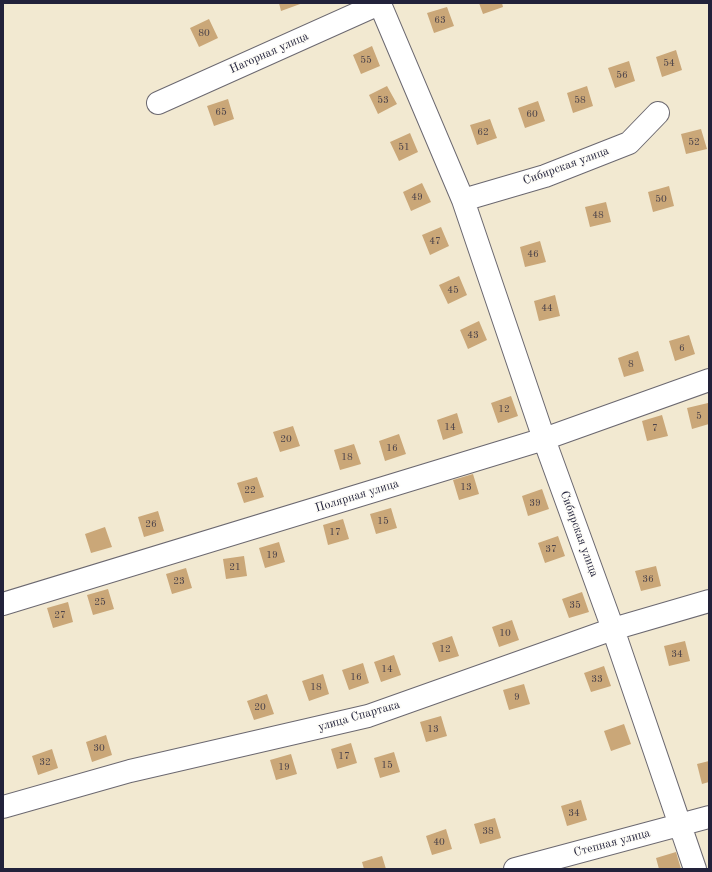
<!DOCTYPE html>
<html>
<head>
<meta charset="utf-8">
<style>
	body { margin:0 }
	#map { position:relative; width:712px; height:872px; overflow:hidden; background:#f2e9d1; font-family:"Old Standard TT",serif }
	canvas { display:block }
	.frame { position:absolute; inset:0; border:4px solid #22223b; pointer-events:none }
</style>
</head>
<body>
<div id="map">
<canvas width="712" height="872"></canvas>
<div class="frame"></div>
</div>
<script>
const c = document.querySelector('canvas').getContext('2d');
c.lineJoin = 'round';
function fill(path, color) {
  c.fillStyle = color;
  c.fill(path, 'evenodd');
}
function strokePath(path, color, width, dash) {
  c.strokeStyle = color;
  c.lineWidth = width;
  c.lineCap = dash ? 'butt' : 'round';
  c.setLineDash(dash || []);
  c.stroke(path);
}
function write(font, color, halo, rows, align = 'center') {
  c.font = font + ' "Old Standard TT",serif';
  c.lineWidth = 3;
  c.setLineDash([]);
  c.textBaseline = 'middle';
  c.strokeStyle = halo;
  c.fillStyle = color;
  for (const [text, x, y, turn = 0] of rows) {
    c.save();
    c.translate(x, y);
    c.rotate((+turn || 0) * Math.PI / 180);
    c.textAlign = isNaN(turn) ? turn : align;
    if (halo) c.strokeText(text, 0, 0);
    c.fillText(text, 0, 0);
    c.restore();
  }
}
const building = new Path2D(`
	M279 3H303L281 11Z
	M479 3H502L503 7 483 14Z
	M447 7 454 26 434 33 427 13Z
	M209 19 218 38 199 47 190 28Z
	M372 46 380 66 361 74 353 55Z
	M676 50 682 70 662 77 656 57Z
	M629 61 635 81 615 88 608 68Z
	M387 86 397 104 378 114 369 95Z
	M587 86 593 106 573 113 567 93Z
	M228 99 234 119 214 126 207 106Z
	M538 101 545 121 525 128 518 108Z
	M490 119 497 138 477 145 470 125Z
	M701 129 707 149 686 154 681 134Z
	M410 133 418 152 399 161 390 142Z
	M422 183 431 202 411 211 403 192Z
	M669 186 674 206 653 212 648 192Z
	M606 202 611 222 590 227 585 207Z
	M441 227 449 246 430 255 422 235Z
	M540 241 546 262 525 267 520 247Z
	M459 276 467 295 448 304 439 285Z
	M555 295 560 316 539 321 534 301Z
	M479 321 487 340 468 349 460 330Z
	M689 335 695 354 675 361 669 341Z
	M638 351 644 371 624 377 618 358Z
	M511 396 518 416 498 423 491 403Z
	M708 403 709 424 692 429 687 408Z
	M457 413 463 433 443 440 437 420Z
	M662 415 668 436 647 441 642 421Z
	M293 426 300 446 280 452 273 432Z
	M399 434 406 454 385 461 379 441Z
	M354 444 361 464 340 470 334 450Z
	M473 474 479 494 459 500 453 480Z
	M257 477 264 497 244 503 237 483Z
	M542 489 549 509 528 516 522 496Z
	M391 508 397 528 376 534 370 514Z
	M158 511 164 531 144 537 138 517Z
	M343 519 349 539 328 545 323 525Z
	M105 527 112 547 91 553 85 534Z
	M558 536 565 556 545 563 538 543Z
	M279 542 285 562 265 568 259 548Z
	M244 556 247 576 226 579 223 559Z
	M656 566 661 586 641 591 635 571Z
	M186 568 192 588 172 594 166 574Z
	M108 589 114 609 93 615 87 595Z
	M582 592 589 612 569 618 562 599Z
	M68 602 73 622 53 628 47 608Z
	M512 620 519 640 499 647 492 627Z
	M452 636 459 656 439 662 432 643Z
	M685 641 690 661 669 666 664 646Z
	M394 655 401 675 381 682 374 662Z
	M363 663 369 683 349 690 342 670Z
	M604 666 611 686 591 692 584 673Z
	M323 674 329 694 309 701 302 681Z
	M524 684 530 704 509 710 503 690Z
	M267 694 274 714 254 720 247 701Z
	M441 716 447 736 426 742 420 722Z
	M624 724 631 744 611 751 604 731Z
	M106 735 112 755 92 762 86 742Z
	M351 743 357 763 337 769 331 749Z
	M52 749 58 768 38 775 32 756Z
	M394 752 400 772 380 778 374 758Z
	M291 754 297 774 276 780 270 760Z
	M709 761V782L702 784 697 764Z
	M581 800 587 820 567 826 561 806Z
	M495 818 501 838 480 844 474 824Z
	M446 829 452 849 432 855 426 836Z
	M676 852 681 869H659L656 858Z
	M382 856 386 869H364L362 862Z`);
const minor = new Path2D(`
	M380 4 463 200 544 439 613 629 695 869
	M158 103 381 3
	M463 200 545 176 629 143 658 113
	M3 604 544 439 709 380
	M3 807 130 771 368 716 613 629 709 601
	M515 869 709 817`);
const numberNames = [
	["63",440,20],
	["80",204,33],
	["55",366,60],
	["54",669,63],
	["56",622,75],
	["53",383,100],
	["58",580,100],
	["65",221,112],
	["60",532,114],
	["62",483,132],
	["52",694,142],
	["51",404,147],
	["49",417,197],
	["50",661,199],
	["48",598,215],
	["47",435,241],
	["46",533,254],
	["45",453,290],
	["44",547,308],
	["43",473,335],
	["6",682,348],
	["8",631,364],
	["12",504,409],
	["5",699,416],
	["14",450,427],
	["7",655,428],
	["20",286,439],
	["16",392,448],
	["18",347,457],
	["13",466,487],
	["22",250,490],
	["39",535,503],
	["15",383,521],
	["26",151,524],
	["17",335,532],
	["37",551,549],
	["19",272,555],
	["21",235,567],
	["36",648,579],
	["23",179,581],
	["25",100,602],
	["35",575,605],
	["27",60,615],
	["10",505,633],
	["12",445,649],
	["34",677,654],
	["14",387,669],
	["16",356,677],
	["33",597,679],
	["18",316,687],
	["9",517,697],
	["20",260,707],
	["13",433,729],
	["30",99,748],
	["17",344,756],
	["32",45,762],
	["15",387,765],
	["19",284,767],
	["34",574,813],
	["38",488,831],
	["40",439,842]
];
const streetNames = [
	["Нагорная улица",269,53,-24],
	["Сибирская улица",566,166,-20],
	["Полярная улица",357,496,-17],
	["Сибирская улица",579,534,70],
	["улица Спартака",359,716,-16],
	["Степная улица",612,843,-15]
];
fill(building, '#caa778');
strokePath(minor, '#6b6870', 24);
strokePath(minor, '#fff', 22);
write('10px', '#4c434a', null, numberNames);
write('12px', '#22223b', '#fdfcf7', streetNames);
</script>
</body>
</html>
